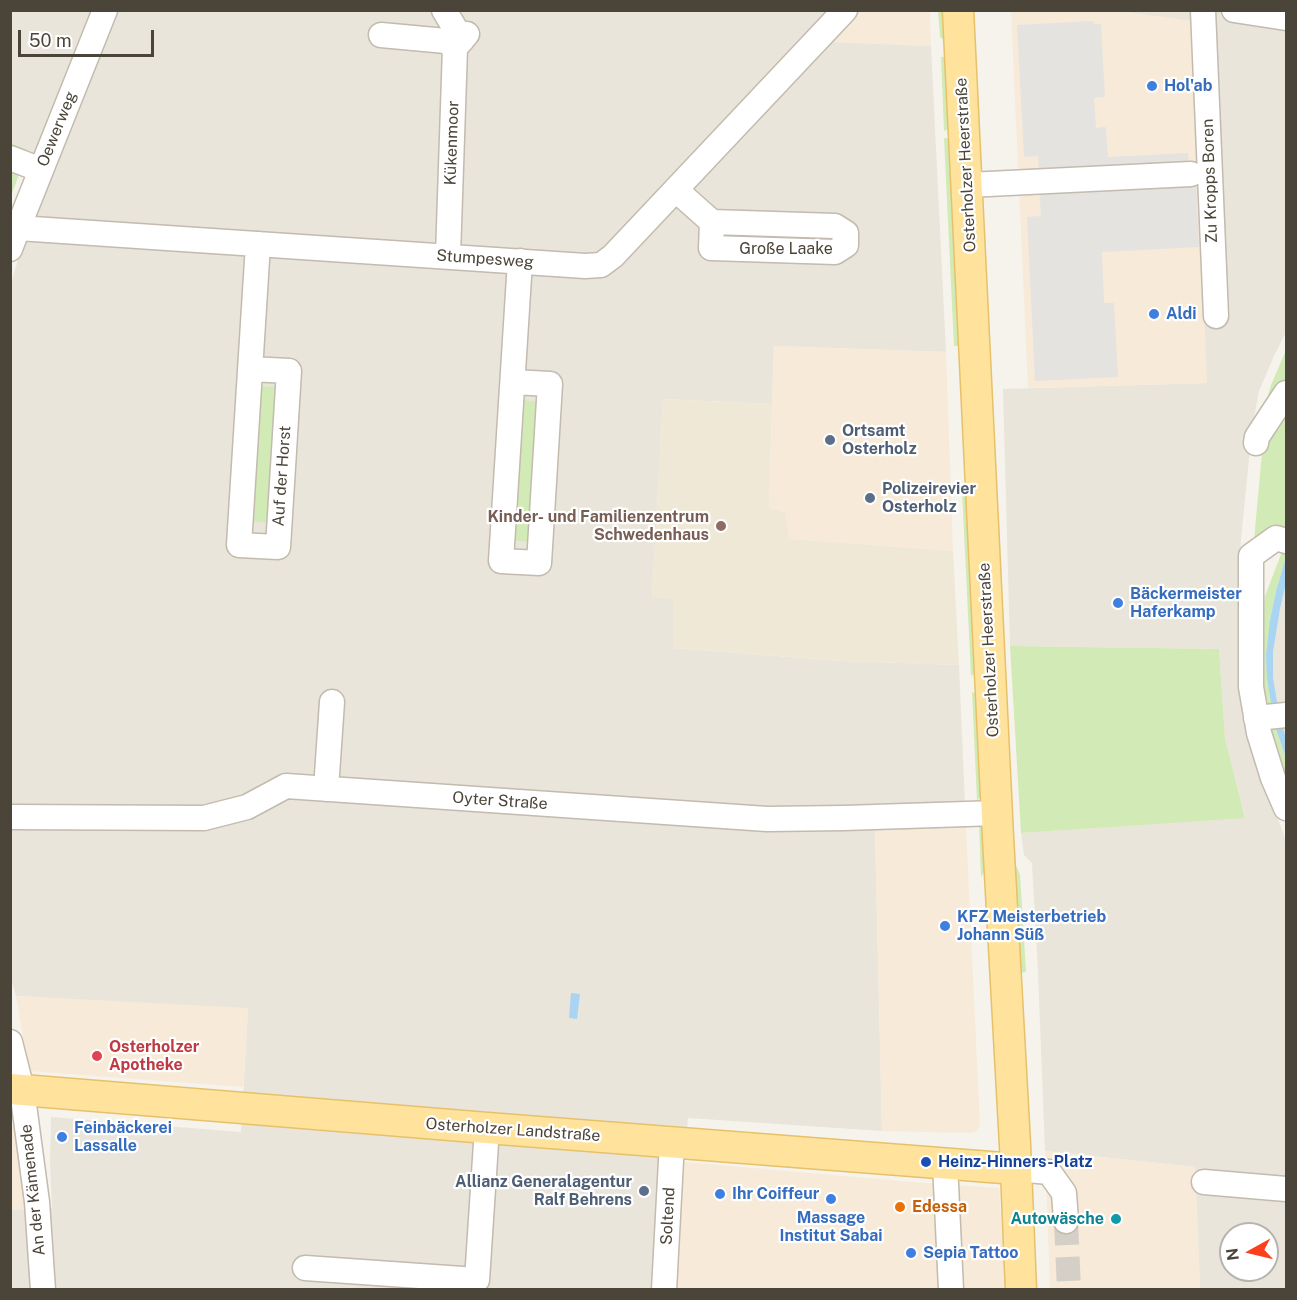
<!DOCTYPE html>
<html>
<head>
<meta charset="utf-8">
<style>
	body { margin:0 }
	#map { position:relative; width:1297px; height:1300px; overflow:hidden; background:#f6f3ec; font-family:"Public Sans",sans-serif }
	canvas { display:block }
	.frame { position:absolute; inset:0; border:12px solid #4b4439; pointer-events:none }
	.north { position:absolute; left:1219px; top:1222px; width:60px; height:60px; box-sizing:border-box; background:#fff; border:2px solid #b7b4b0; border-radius:50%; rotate:262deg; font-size:16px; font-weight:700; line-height:24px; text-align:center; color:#4b4439 }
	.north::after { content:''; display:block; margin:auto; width:21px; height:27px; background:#fc3f1d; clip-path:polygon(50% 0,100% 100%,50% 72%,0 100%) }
	.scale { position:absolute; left:18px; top:30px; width:136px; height:27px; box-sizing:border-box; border:3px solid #4b4439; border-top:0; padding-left:8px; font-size:18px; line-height:21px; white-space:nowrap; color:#4b4439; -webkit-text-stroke:4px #fff; paint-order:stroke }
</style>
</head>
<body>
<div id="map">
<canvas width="1297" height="1300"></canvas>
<div class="frame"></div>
<div class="north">N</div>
<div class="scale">50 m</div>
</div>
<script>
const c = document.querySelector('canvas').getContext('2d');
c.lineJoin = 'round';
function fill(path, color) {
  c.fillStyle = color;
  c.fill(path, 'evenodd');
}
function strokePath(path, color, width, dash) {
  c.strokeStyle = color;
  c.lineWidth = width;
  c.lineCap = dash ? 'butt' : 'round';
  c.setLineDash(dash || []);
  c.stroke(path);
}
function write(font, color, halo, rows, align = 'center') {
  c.font = font + ' "Public Sans",sans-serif';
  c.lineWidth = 4.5;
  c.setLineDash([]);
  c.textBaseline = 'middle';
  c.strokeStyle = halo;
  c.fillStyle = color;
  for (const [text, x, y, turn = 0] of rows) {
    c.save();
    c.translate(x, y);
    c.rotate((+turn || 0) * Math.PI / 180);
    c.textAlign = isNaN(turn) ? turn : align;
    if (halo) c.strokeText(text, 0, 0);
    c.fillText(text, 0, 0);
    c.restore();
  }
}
const residential = new Path2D(`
	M862 10 835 42 931 46 946 352 774 346 772 404 663 399 652 597 673 598V648L843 661 959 665 966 828 875 831 882 1131 688 1118 684 1162 676 1289H11L10 1210 52 1208 50 1162 51 1117 241 1132 248 1009 16 996 11 979V283L21 250 55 162 11 143V11Z
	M1117 11H1286V332L1274 356 1259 391 1252 429 1241 539 1239 578 1267 789 1286 841V1289H1200L1195 1167 1045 1151 1038 973 1032 863 1024 855 1021 833 1245 817 1225 738 1219 649 1010 646 1003 389 1207 383ZM1231 1234H1267V1270H1231Z
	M1286 583V739L1278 707 1273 677V652L1280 609Z`);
const commercial = new Path2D(`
	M1112 10 1193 21 1207 383 1028 388 1011 11Z
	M862 11H930L931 46 835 42Z
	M774 346 946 352 953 551 789 539 769 509Z
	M966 828 980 1125 977 1131 970 1133 882 1131 875 831Z
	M16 996 248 1008 243 1087 29 1071Z
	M10 1119 14 1128 19 1159 25 1210H11Z
	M1045 1151 1195 1167 1200 1289H1050Z
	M684 1162 912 1182 999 1188 1006 1289 676 1290Z`);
const education = new Path2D(`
	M663 399 772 404 769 508 785 513 789 539 953 551 959 665 843 661 673 648V599L652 597Z`);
const green = new Path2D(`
	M938 11H945L947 43 940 37Z
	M941 57H947L951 128 944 131Z
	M944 138H952L962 346H954Z
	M11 143 28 150 11 196Z
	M1286 350V382L1263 412 1271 385Z
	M255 386 281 387 272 523 247 521Z
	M519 400 543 402 533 542 509 540Z
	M1286 406V543L1254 540 1263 442Z
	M962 491 970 500 978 671 971 676Z
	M1283 549H1286V557L1276 591 1270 620 1275 726 1286 758V794L1260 695V629L1265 596Z
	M1010 646 1219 649 1225 738 1245 818 1021 833Z
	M972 692 979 695 983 793 977 801Z
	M979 822 982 824 988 866 981 877Z
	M1012 855 1020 875 1026 972 1020 973Z`);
const parking = new Path2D(`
	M1093 21 1094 24H1101L1105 97 1094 98 1096 128 1106 127 1108 157 1188 153 1189 172 1039 179 1038 156 1024 157 1017 25Z
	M1196 179 1199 247 1102 252 1104 303H1114L1118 377 1035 381 1027 217 1041 216 1039 187Z`);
const water = new Path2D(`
	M1286 557V583L1280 609 1273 652V677L1278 707 1286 739V758L1275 726 1267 678 1266 656 1270 620 1276 591Z
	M571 993 580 994 577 1019 569 1018Z`);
const minorTunnel = new Path2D(`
	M1066 1221 1069 1290`);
const minor = new Path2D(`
	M444 10 462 40
	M1203 10 1216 316
	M1234 10 1286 18
	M381 35 446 41 455 48
	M10 158 41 170
	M968 185 1191 174
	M676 190 712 222 835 226 846 233V245L835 252 711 248 712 222
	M18 228 585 266 601 265 613 256 845 10
	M10 249 18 228 105 10
	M448 256 455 48 467 34
	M250 369 289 371 278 547 239 545 258 244
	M513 382 550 384 539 563 501 561 520 261
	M1256 443 1257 437 1286 393
	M1286 541 1276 538 1251 556V687L1259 733 1273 778 1286 808
	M1256 718 1286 715
	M326 789 332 702
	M10 817 204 818 247 807 286 786 767 819 844 818 997 813
	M10 1042 22 1090 37 1202 43 1290
	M945 1163 951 1290
	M1016 1169 1049 1172 1064 1193 1066 1221
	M1204 1182 1286 1189
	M305 1268 477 1280 487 1128
	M664 1290 672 1142`);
const major = new Path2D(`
	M958 10 998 837 1015 1145 1021 1290
	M10 1089 487 1128 1016 1169`);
const markers = [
	[1152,86,6,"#3f7fe0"],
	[1154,314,6,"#3f7fe0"],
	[830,440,6,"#5c6f8a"],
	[870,498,6,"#5c6f8a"],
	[721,526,6,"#8d6e63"],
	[1118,603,6,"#3f7fe0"],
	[945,926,6,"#3f7fe0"],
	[97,1056,6,"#e0444e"],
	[62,1137,6,"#3f7fe0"],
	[926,1162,6,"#1a4fb4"],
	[644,1191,6,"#5c6f8a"],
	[720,1194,6,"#3f7fe0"],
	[831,1199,6,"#3f7fe0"],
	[900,1207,6,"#e8710a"],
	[1116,1219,6,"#0f9aa8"],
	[911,1253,6,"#3f7fe0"]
];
const shopNames = [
	["Hol'ab",1164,86],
	["Aldi",1166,314],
	["Bäckermeister",1130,594],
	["Haferkamp",1130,612],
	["KFZ Meisterbetrieb",957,917],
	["Johann Süß",957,935],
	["Feinbäckerei",74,1128],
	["Lassalle",74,1146],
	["Ihr Coiffeur",732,1194],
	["Massage",831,1218,"center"],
	["Institut Sabai",831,1236,"center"],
	["Sepia Tattoo",923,1253]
];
const streetNames = [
	["Oewerweg",57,129,-68],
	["Kükenmoor",452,143,-88],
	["Osterholzer Heerstraße",966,165,-93],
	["Zu Kropps Boren",1210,181,-92],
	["Große Laake",786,249],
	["Stumpesweg",485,259,4],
	["Auf der Horst",282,476,-86],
	["Osterholzer Heerstraße",989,650,-93],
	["Oyter Straße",500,801,4],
	["Osterholzer Landstraße",513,1130,4],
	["An der Kämenade",33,1190,-96],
	["Soltend",668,1216,-87]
];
const serviceNames = [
	["Ortsamt",842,431],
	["Osterholz",842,449],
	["Polizeirevier",882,489],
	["Osterholz",882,507],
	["Allianz Generalagentur",632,1182,"right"],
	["Ralf Behrens",632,1200,"right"]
];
const educationNames = [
	["Kinder- und Familienzentrum",709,517],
	["Schwedenhaus",709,535]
];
const healthNames = [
	["Osterholzer",109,1047],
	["Apotheke",109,1065]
];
const transitNames = [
	["Heinz-Hinners-Platz",938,1162]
];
const foodNames = [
	["Edessa",912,1207]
];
const cultureNames = [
	["Autowäsche",1104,1219]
];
fill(residential, '#eae5da');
fill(commercial, '#f7ead8');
fill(education, '#efe8d6');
fill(green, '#d2eab5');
fill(parking, '#e5e3e0');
fill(water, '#a9d4f2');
strokePath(minorTunnel, '#d4d0c8', 24, [24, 12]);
strokePath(minor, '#c2bbae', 27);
strokePath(major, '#e6c16a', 33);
strokePath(minor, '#fff', 24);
strokePath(major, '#ffe39c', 30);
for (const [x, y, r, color] of markers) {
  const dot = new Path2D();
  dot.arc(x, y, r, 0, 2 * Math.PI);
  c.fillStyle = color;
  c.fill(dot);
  strokePath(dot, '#fff', 2);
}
write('bold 16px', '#366cbe', '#fff', shopNames, 'left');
write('16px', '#4b4439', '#fff', streetNames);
write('bold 16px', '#4e5e75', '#fff', serviceNames, 'left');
write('bold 16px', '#785e54', '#fff', educationNames, 'right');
write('bold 16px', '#be3a42', '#fff', healthNames, 'left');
write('bold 16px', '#164399', '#fff', transitNames, 'left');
write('bold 16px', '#c56008', '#fff', foodNames, 'left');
write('bold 16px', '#0d838f', '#fff', cultureNames, 'right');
</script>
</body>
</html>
